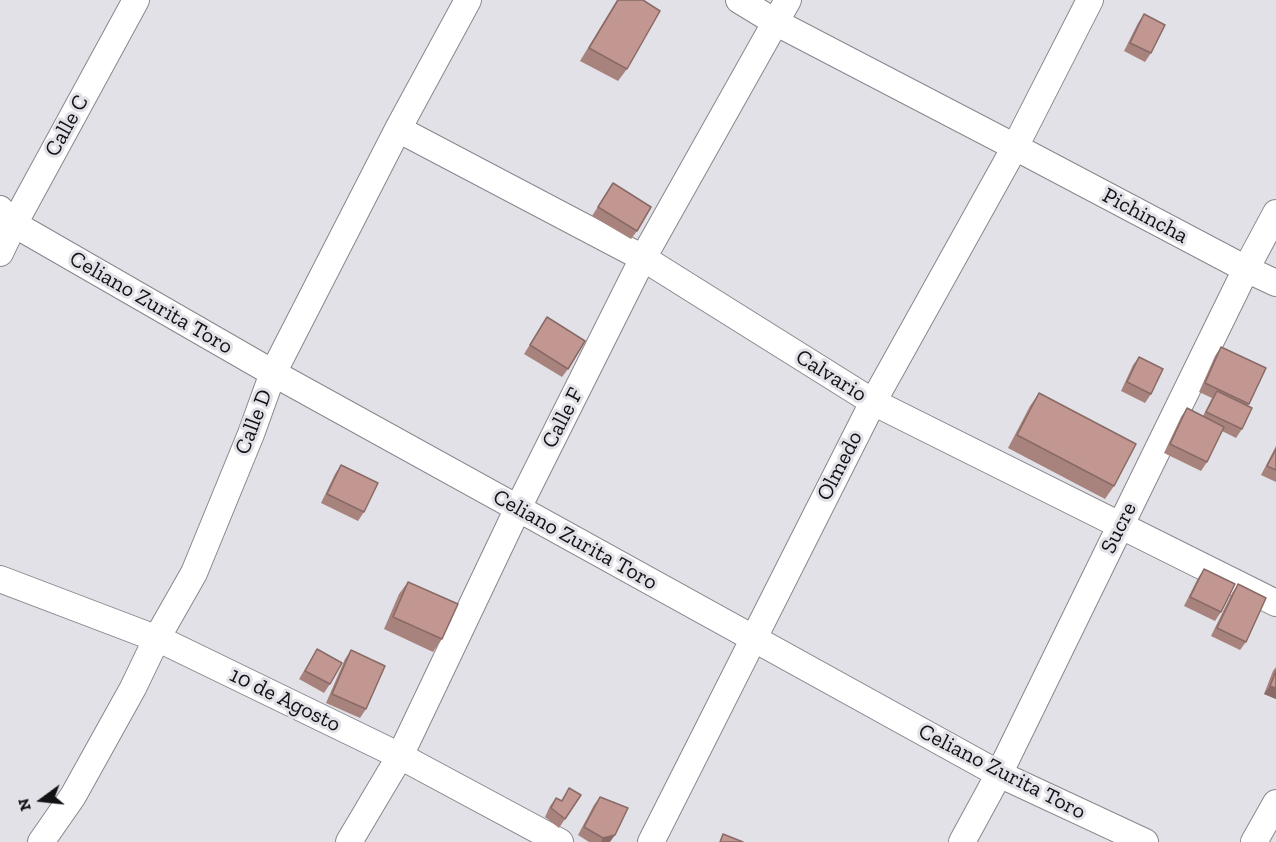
<!DOCTYPE html>
<html>
<head>
<meta charset="utf-8">
<style>
	body { margin:0 }
	#map { position:relative; width:1276px; height:842px; overflow:hidden; background:#e1e1e7; font-family:"Zilla Slab",serif }
	canvas { display:block }
	.north { position:absolute; left:12px; top:770px; width:60px; height:60px; -webkit-text-stroke:4px #e1e1e7; paint-order:stroke; rotate:255deg; font-size:16px; font-weight:700; line-height:24px; text-align:center; color:#121214 }
	.north::after { content:''; display:block; margin:auto; width:21px; height:27px; background:#121214; clip-path:polygon(50% 0,100% 100%,50% 72%,0 100%) }
</style>
</head>
<body>
<div id="map">
<canvas width="1276" height="842"></canvas>
<div class="north">N</div>
</div>
<script>
const c = document.querySelector('canvas').getContext('2d');
c.lineJoin = 'round';
function strokePath(path, color, width, dash) {
  c.strokeStyle = color;
  c.lineWidth = width;
  c.lineCap = dash ? 'butt' : 'round';
  c.setLineDash(dash || []);
  c.stroke(path);
}
function fill(path, color) {
  c.fillStyle = color;
  c.fill(path, 'evenodd');
}
function write(font, color, halo, rows, align = 'center') {
  c.font = font + ' "Zilla Slab",serif';
  c.lineWidth = 6;
  c.setLineDash([]);
  c.textBaseline = 'middle';
  c.strokeStyle = halo;
  c.fillStyle = color;
  for (const [text, x, y, turn = 0] of rows) {
    c.save();
    c.translate(x, y);
    c.rotate((+turn || 0) * Math.PI / 180);
    c.textAlign = isNaN(turn) ? turn : align;
    if (halo) c.strokeText(text, 0, 0);
    c.fillText(text, 0, 0);
    c.restore();
  }
}
const minor = new Path2D(`
	M739 0 775 22 1015 147 1246 269 1276 283
	M398 129 643 258 873 402 1276 603
	M0 209 14 224 273 373 999 774 1145 842
	M0 253 14 224 136 0
	M0 579 163 641 400 756 560 842
	M41 842 73 796 133 688 157 638 194 573 251 434 273 373 398 129 468 0
	M349 842 400 756 518 508 643 258 788 0
	M651 842 873 402 1015 147 1090 0
	M962 842 999 774 1246 269 1276 213
	M1254 842 1276 803`);
const wall = new Path2D(`
	M617 0H643L627 69 618 81 580 61Z
	M1144 14 1151 53 1145 62 1124 51 1138 23Z
	M613 183 637 231 631 239 592 216Z
	M547 317 568 369 562 377 524 354Z
	M1221 347 1249 404 1248 406 1242 429 1236 438 1222 431 1207 462 1201 471 1164 453 1181 417 1187 408 1203 416 1212 398 1199 392 1215 356Z
	M1139 357 1151 394 1145 403 1121 391 1133 365Z
	M1039 393 1114 486 1105 499 1008 448 1030 406Z
	M1276 446V482L1261 475Z
	M341 465 364 512 358 521 321 503 335 474Z
	M1204 569 1221 612 1215 621 1184 606 1198 578Z
	M408 582 442 639 433 652 384 629 399 594Z
	M1238 584 1246 642 1240 650 1211 636 1232 593Z
	M317 649 330 684 324 693 299 679Z
	M351 650 366 709 360 718 326 703 345 659Z
	M1276 667V699L1264 694 1273 671Z
	M569 788 581 795 559 828 545 817 550 806 556 798 561 801Z
	M600 797 610 842H589L578 835 594 805Z`);
const shadedWall = new Path2D(`
	M1270 686 1276 688V699L1264 694Z
	M615 835 610 842H601L603 838Z`);
const building = new Path2D(`
	M618 0H643L660 11 627 69 589 48Z
	M1144 14 1165 25 1151 53 1130 43Z
	M613 183 651 207 637 231 598 207Z
	M547 317 585 341 568 369 530 345Z
	M1221 347 1266 368 1249 404 1205 383Z
	M1139 357 1163 369 1151 394 1127 382Z
	M1217 391 1252 408 1242 429 1206 412Z
	M1039 393 1136 444 1114 486 1017 435Z
	M1187 408 1224 427 1207 462 1170 444Z
	M1276 449V470L1267 466Z
	M341 465 378 483 364 512 327 494Z
	M1204 569 1235 584 1221 612 1190 597Z
	M408 582 458 604 442 639 393 617Z
	M1238 584 1266 598 1246 642 1217 628Z
	M317 649 342 663 330 684 305 671Z
	M351 650 385 666 366 709 332 694Z
	M1276 671V688L1270 686Z
	M569 788 581 795 565 819 551 808 556 798 562 801Z
	M600 797 628 808 615 835 603 838 584 827Z
	M723 834 743 842H720Z`);
const streetNames = [
	["Calle C",67,126,-61],
	["Pichincha",1145,216,28],
	["Celiano Zurita Toro",151,303,30],
	["Calvario",831,376,32],
	["Calle F",563,418,-63],
	["Calle D",254,422,-69],
	["Olmedo",840,466,-63],
	["Sucre",1119,528,-64],
	["Celiano Zurita Toro",575,540,29],
	["10 de Agosto",285,700,26],
	["Celiano Zurita Toro",1002,772,27]
];
strokePath(minor, '#87878d', 28);
strokePath(minor, '#fff', 26);
fill(wall, '#a8827d');
fill(shadedWall, '#886a66');
fill(building, '#c39791');
strokePath(building, '#886a66', 1.5);
write('22px', '#121214', '#e1e1e7', streetNames);
</script>
</body>
</html>
